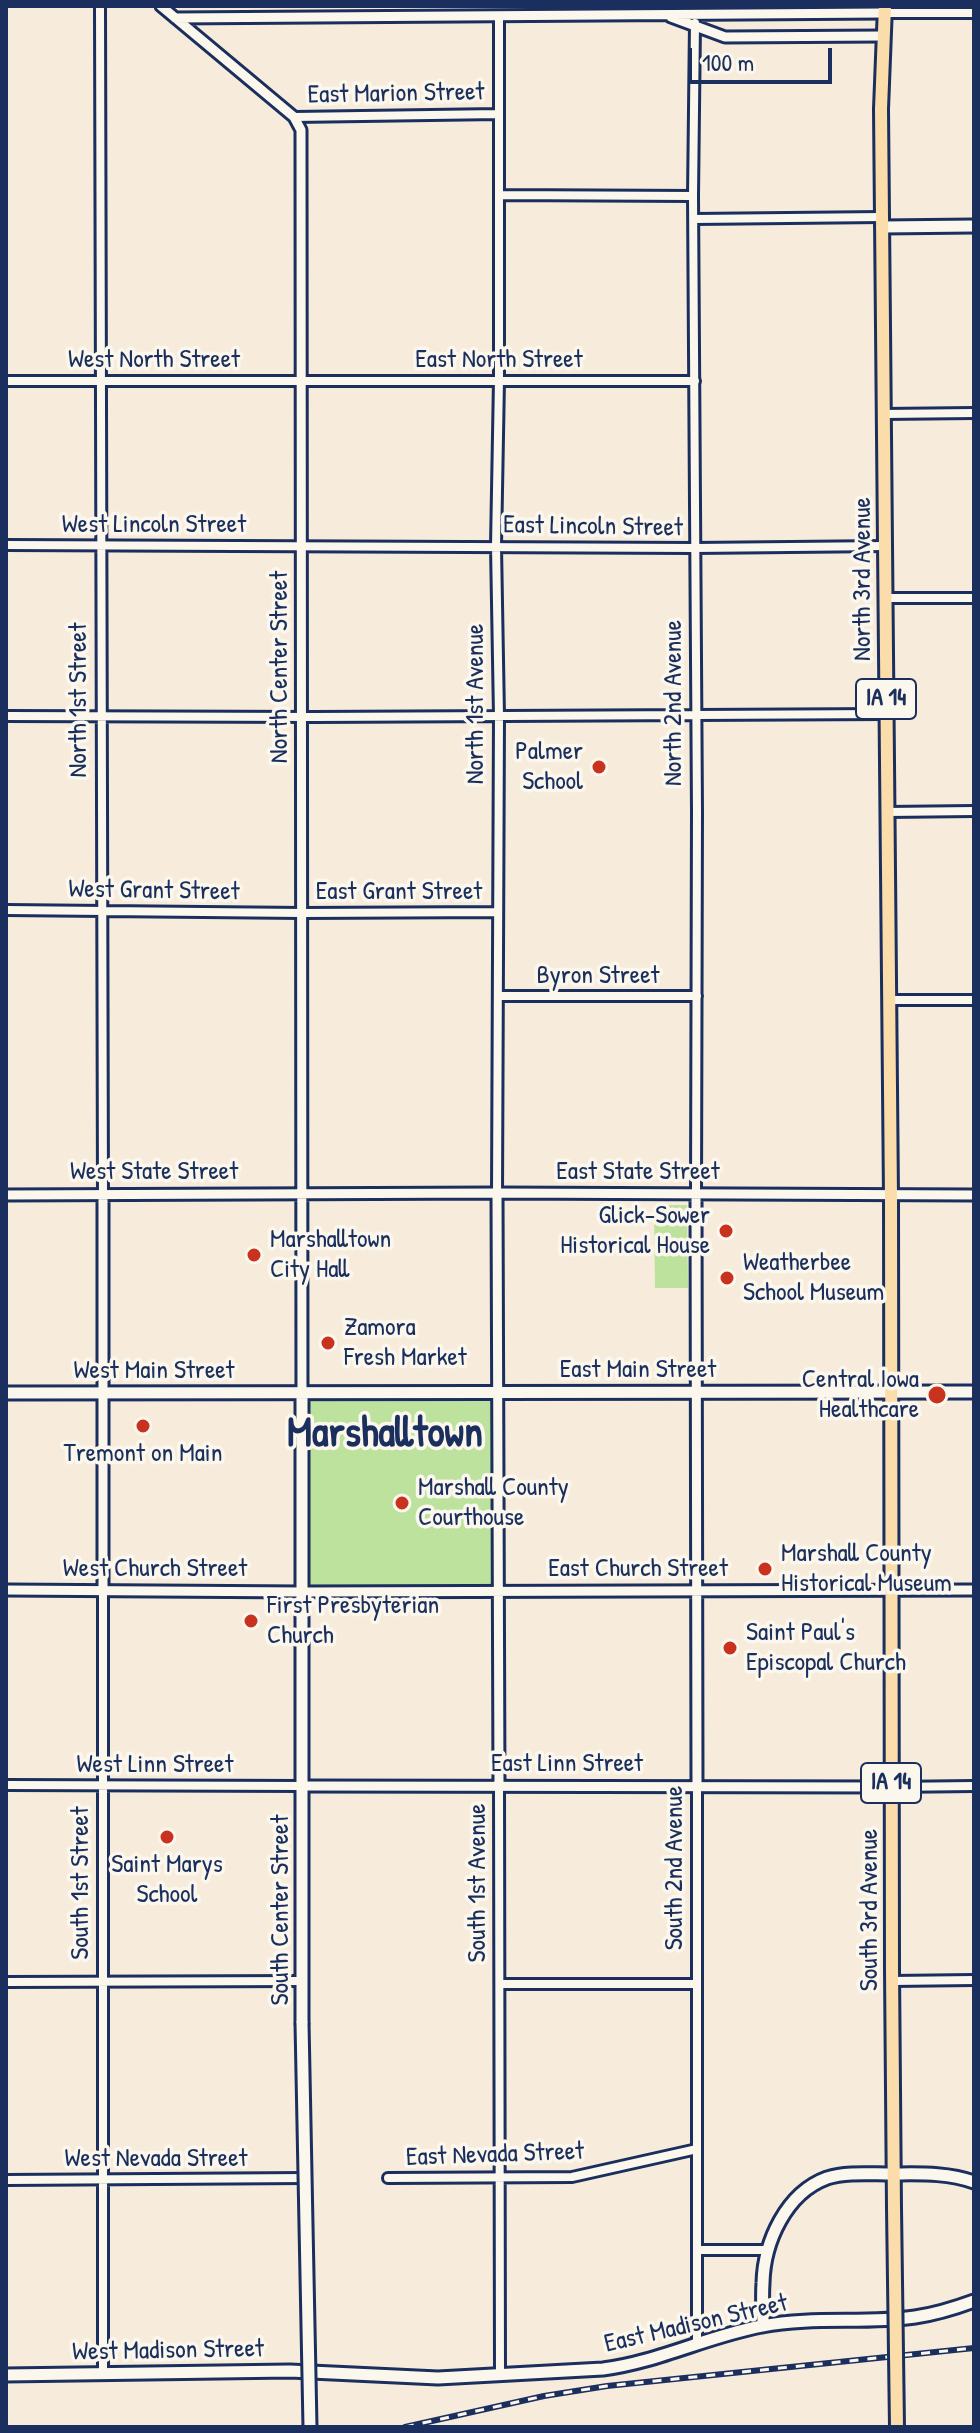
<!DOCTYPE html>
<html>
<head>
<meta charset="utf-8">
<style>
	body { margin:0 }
	#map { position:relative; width:980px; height:2433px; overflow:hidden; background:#f7ebdb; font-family:"Patrick Hand",sans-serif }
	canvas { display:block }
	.frame { position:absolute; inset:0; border:8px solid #1b2f5e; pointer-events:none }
	.scale { position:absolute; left:688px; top:48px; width:144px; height:36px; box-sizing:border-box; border:4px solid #1b2f5e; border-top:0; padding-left:10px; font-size:24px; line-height:28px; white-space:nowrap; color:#1b2f5e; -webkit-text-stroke:6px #fbf7ec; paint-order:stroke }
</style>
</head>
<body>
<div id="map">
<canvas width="980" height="2433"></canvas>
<div class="frame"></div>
<div class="scale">100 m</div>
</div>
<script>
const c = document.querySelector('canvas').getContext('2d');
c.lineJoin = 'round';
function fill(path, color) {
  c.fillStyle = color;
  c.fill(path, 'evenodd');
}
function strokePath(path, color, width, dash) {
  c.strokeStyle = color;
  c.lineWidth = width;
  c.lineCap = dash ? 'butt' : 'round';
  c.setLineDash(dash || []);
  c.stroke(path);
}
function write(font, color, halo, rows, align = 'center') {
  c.font = font + ' "Patrick Hand",sans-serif';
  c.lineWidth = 7;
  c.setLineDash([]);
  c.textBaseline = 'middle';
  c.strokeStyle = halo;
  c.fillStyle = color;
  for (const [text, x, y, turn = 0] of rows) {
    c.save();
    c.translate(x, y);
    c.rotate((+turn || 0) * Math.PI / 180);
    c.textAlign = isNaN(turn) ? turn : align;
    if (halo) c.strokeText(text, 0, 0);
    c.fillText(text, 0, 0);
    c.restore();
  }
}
const green = new Path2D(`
	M654 1205H687L688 1288H655Z
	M499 1392V1591L303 1592 302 1393Z`);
const minor = new Path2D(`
	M100 6 103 1194
	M885 13H974
	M695 23 693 196 697 812 696 1194
	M294 117 499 114
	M499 195 693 196
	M694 219 882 217
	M6 381H695
	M884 414 974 413
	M6 545 695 548 885 546
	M885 598H974
	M6 716 314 717 886 714
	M887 812 974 811
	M6 910 302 913 498 912
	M499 996H697
	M888 1000H974
	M497 1193 499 716 496 546 499 380V16
	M103 1590V2374
	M6 1785 303 1786
	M499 1786 500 2374
	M697 1787V2344
	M891 1787 974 1786
	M892 1981 974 1980
	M6 1982 303 1981
	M500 1984H697
	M388 2178 572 2177 697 2149
	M6 2180 305 2178
	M697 2250H768`);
const tertiary = new Path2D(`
	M161 6 294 117 301 130 302 1393
	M671 17 725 37 883 36
	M175 18 885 13
	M497 1193 499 1786
	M103 1194V1590
	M696 1194 697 1787
	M6 1195 497 1193 974 1195
	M6 1590 303 1592 974 1590
	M303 1786 891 1787`);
const secondary = new Path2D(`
	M882 227 974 226
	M6 1393 974 1392
	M302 1393V2023
	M763 2326C763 2311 762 2297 763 2283 764 2242 786 2193 827 2178 846 2172 869 2174 889 2174 917 2174 946 2172 974 2182
	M6 2375 290 2371 438 2378 603 2369C658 2362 708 2336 762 2326 813 2316 865 2324 915 2317 936 2314 955 2308 974 2301`);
const primary = new Path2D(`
	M885 6 881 109 891 1196 892 1970 894 2208`);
const rail = new Path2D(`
	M405 2427 544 2396 607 2386 974 2348`);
const secondaryBridge = new Path2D(`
	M302 2023 310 2427`);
const primaryBridge = new Path2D(`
	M894 2208 897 2427`);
const markers = [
	[599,767,8,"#c8321e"],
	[726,1231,8,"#c8321e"],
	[254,1255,8,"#c8321e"],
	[727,1278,8,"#c8321e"],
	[328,1343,8,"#c8321e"],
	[937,1395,10,"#c8321e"],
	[143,1426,8,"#c8321e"],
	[402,1503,8,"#c8321e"],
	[765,1569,8,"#c8321e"],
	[251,1621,8,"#c8321e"],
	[730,1648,8,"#c8321e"],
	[167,1837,8,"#c8321e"]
];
const shields = [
	[886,699,60],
	[891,1783,60]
];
const shieldNames = [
	["IA 14",886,699],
	["IA 14",891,1783]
];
const streetNames = [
	["East Marion Street",396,94,-1],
	["West North Street",154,360],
	["East North Street",499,360],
	["West Lincoln Street",154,525],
	["East Lincoln Street",593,527,1],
	["North 3rd Avenue",863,579,-90],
	["North Center Street",280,667,-90],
	["North 1st Street",79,700,-90],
	["North 2nd Avenue",674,703,-90],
	["North 1st Avenue",476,704,-90],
	["West Grant Street",154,891,1],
	["East Grant Street",399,892],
	["Byron Street",598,976],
	["West State Street",154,1172],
	["East State Street",638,1172],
	["East Main Street",638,1370],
	["West Main Street",154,1371],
	["West Church Street",155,1569],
	["East Church Street",638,1569],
	["East Linn Street",567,1764],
	["West Linn Street",155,1765],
	["South 2nd Avenue",675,1868,-90],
	["South 1st Street",81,1883,-90],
	["South 1st Avenue",478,1883,-90],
	["South Center Street",281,1910,-90],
	["South 3rd Avenue",870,1910,-90],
	["East Nevada Street",495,2155,-2],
	["West Nevada Street",156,2159],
	["East Madison Street",696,2324,-13],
	["West Madison Street",168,2351,-1]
];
const poiNames = [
	["Palmer",583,752,"right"],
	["School",583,782,"right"],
	["Glick-Sower",710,1216,"right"],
	["Historical House",710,1246,"right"],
	["Marshalltown",270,1240],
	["City Hall",270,1270],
	["Weatherbee",743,1263],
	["School Museum",743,1293],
	["Zamora",344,1328],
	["Fresh Market",344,1358],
	["Central Iowa",919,1380,"right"],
	["Healthcare",919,1410,"right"],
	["Tremont on Main",143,1454,"center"],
	["Marshall County",418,1488],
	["Courthouse",418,1518],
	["Marshall County",781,1554],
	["Historical Museum",781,1584],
	["First Presbyterian",267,1606],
	["Church",267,1636],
	["Saint Paul's",746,1633],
	["Episcopal Church",746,1663],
	["Saint Marys",167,1865,"center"],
	["School",167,1895,"center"]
];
const townNames = [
	["Marshalltown",385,1435]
];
fill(green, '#bde29d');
strokePath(minor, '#1b2f5e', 14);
strokePath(tertiary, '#1b2f5e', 15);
strokePath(secondary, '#1b2f5e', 17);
strokePath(primary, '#1b2f5e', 18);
strokePath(minor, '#fbf7ec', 8);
strokePath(tertiary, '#fbf7ec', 9);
strokePath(secondary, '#fbf7ec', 11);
strokePath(primary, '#fbddab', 12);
strokePath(rail, '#1b2f5e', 6);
strokePath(rail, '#fbf7ec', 3, [9]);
strokePath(secondaryBridge, '#1b2f5e', 17, []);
strokePath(primaryBridge, '#1b2f5e', 18, []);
strokePath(secondaryBridge, '#fbf7ec', 11);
strokePath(primaryBridge, '#fbddab', 12);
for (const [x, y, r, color] of markers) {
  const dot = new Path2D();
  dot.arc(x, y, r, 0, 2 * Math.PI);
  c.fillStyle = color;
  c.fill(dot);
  strokePath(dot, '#fbf7ec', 3);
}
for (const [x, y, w] of shields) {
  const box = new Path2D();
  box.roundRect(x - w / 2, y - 20, w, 40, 6);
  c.fillStyle = '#fbf7ec';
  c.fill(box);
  strokePath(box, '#1b2f5e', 2);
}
write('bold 24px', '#1b2f5e', null, shieldNames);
write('26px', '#1b2f5e', '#fbf7ec', streetNames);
write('26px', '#1b2f5e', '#fbf7ec', poiNames, 'left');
write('bold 42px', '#1b2f5e', '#fbf7ec', townNames);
</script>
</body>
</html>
